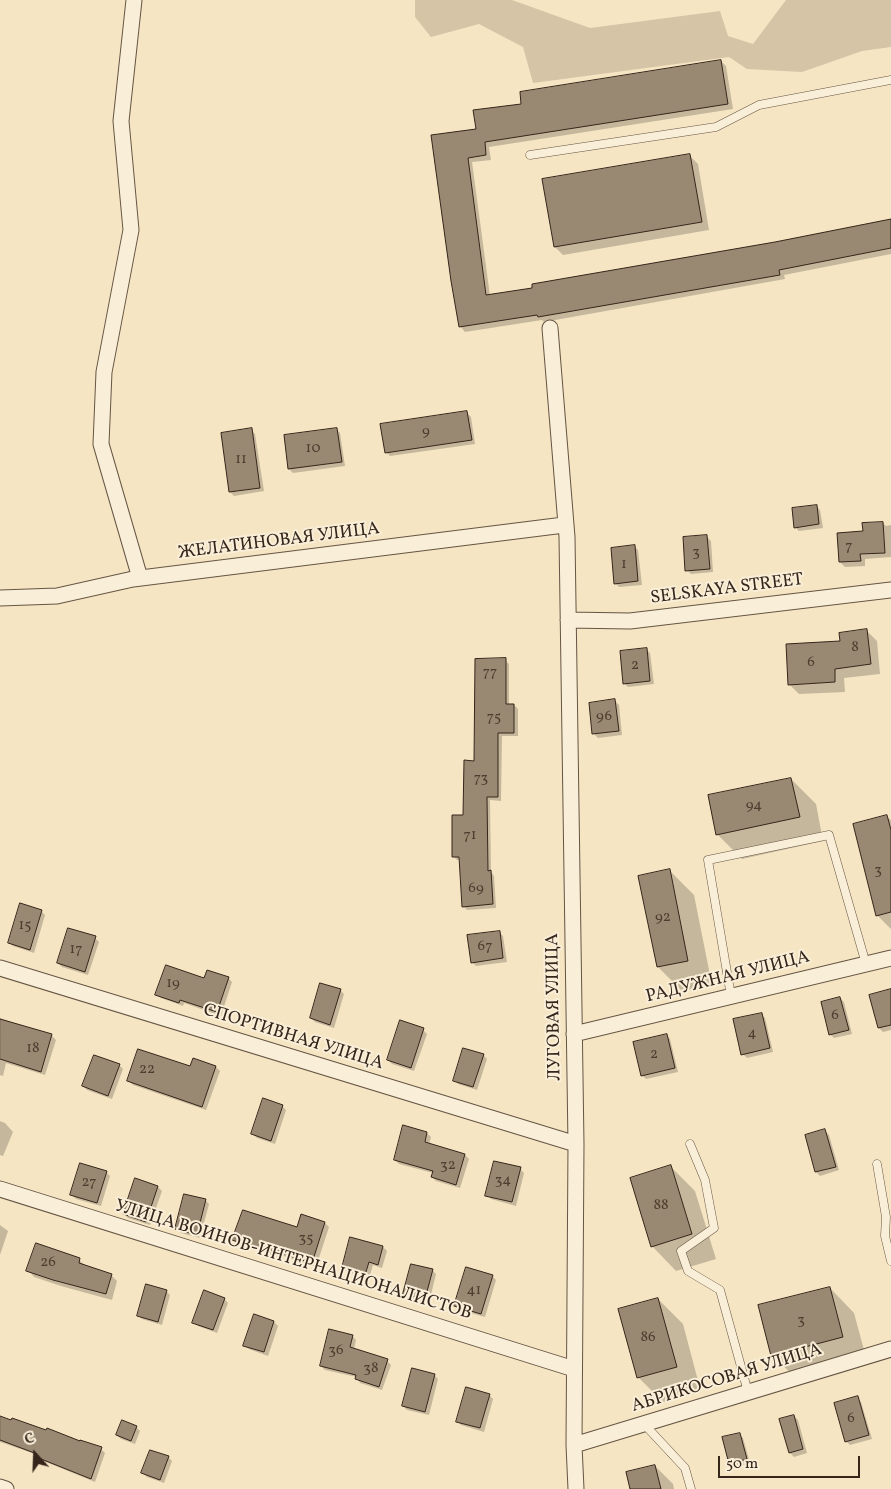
<!DOCTYPE html>
<html>
<head>
<meta charset="utf-8">
<style>
	body { margin:0 }
	#map { position:relative; width:891px; height:1489px; overflow:hidden; background:#f6e5c3; font-family:Vollkorn,serif }
	canvas { display:block }
	.north { position:absolute; left:10px; top:1429px; width:50px; height:50px; -webkit-text-stroke:4px #f9eed8; paint-order:stroke; rotate:340deg; font-size:14px; font-weight:700; line-height:20px; text-align:center; color:#35251a }
	.north::after { content:''; display:block; margin:auto; width:18px; height:22px; background:#35251a; clip-path:polygon(50% 0,100% 100%,50% 72%,0 100%) }
	.scale { position:absolute; left:718px; top:1456px; width:142px; height:22px; box-sizing:border-box; border:2px solid #35251a; border-top:0; padding-left:6px; font-size:15px; line-height:18px; white-space:nowrap; color:#35251a; -webkit-text-stroke:4px #f9eed8; paint-order:stroke }
</style>
</head>
<body>
<div id="map">
<canvas width="891" height="1489"></canvas>
<div class="north">С</div>
<div class="scale">50 m</div>
</div>
<script>
const c = document.querySelector('canvas').getContext('2d');
c.lineJoin = 'round';
function fill(path, color) {
  c.fillStyle = color;
  c.fill(path, 'evenodd');
}
function strokePath(path, color, width, dash) {
  c.strokeStyle = color;
  c.lineWidth = width;
  c.lineCap = dash ? 'butt' : 'round';
  c.setLineDash(dash || []);
  c.stroke(path);
}
function write(font, color, halo, rows, align = 'center') {
  c.font = font + ' Vollkorn,serif';
  c.lineWidth = 4;
  c.setLineDash([]);
  c.textBaseline = 'middle';
  c.strokeStyle = halo;
  c.fillStyle = color;
  for (const [text, x, y, turn = 0] of rows) {
    c.save();
    c.translate(x, y);
    c.rotate((+turn || 0) * Math.PI / 180);
    c.textAlign = isNaN(turn) ? turn : align;
    if (halo) c.strokeText(text, 0, 0);
    c.fillText(text, 0, 0);
    c.restore();
  }
}
const green = new Path2D(`
	M415 0H512L590 28 720 11 728 36 753 44 786 0H891V47L862 51 802 72 747 69 729 57 533 83 523 47 479 24 431 37 415 17Z`);
const shadow = new Path2D(`
	M721 61 726 66 733 109 489 147 491 160 472 162 490 296 534 289 891 221V254L784 275 785 279 544 322 542 320 465 332 460 326 432 136 477 130 523 105Z
	M689 155 698 164 709 230 563 255 555 247Z
	M467 413 471 417 475 444 390 456 386 452Z
	M336 429 340 433 345 466 293 473 289 469 285 436Z
	M251 430 255 434 264 491 234 496 230 492Z
	M816 506 820 510 823 528 799 531 795 527Z
	M883 523 886 526 891 525V557L865 559V566L845 567 840 562Z
	M707 537 711 541 713 572 691 574 687 570Z
	M634 546 638 550 642 585 619 587 615 583Z
	M867 631 877 641 880 674 844 678 845 692 799 694 789 684 842 642Z
	M646 649 650 653 654 684 628 687 624 683Z
	M505 660 509 664V705H514L518 709V736H502L501 801 490 800 491 872 494 876 496 908 467 910 463 906 460 860H457L453 856 464 816 476 762Z
	M615 701 619 705 622 735 598 738 594 734Z
	M791 779 816 804 823 841 742 859 717 834Z
	M887 817 891 820V929L877 915Z
	M669 870 694 895 712 985 682 991 658 967Z
	M41 911 45 915 34 953 13 946 9 942Z
	M499 932 503 936 507 962 476 966 472 962Z
	M95 938 99 942 88 975 62 967 58 963Z
	M228 978 232 982 221 1016 184 1003 183 1006 161 998 157 994 205 980Z
	M340 990 344 994 334 1028 315 1022 311 1018Z
	M891 991V1030L883 1032 879 1028 871 996Z
	M840 998 844 1002 852 1034 834 1038 830 1034Z
	M761 1014 765 1018 773 1052 747 1058 743 1054Z
	M0 1018 52 1036 56 1040 45 1075 6 1063 3 1076 0 1075Z
	M423 1030 427 1034 414 1071 392 1064 388 1060Z
	M666 1035 670 1039 678 1072 646 1079 642 1075Z
	M483 1055 487 1059 477 1090 458 1084 454 1080Z
	M193 1059 216 1067 220 1071 206 1110 133 1085 129 1081 191 1067Z
	M119 1065 123 1069 112 1099 87 1090 83 1086Z
	M282 1106 286 1110 275 1144 257 1138 253 1134Z
	M0 1121 5 1123 13 1132 3 1156 0 1155Z
	M404 1127 427 1133 431 1137 429 1145 465 1155 469 1159 460 1188 436 1181 432 1177 433 1173 399 1164 395 1160Z
	M825 1131 829 1135 839 1170 820 1176 816 1172Z
	M671 1167 695 1191 716 1259 676 1271 652 1246Z
	M520 1169 524 1173 516 1206 491 1199 487 1195Z
	M106 1172 110 1176 101 1206 76 1199 72 1195Z
	M136 1180 158 1187 162 1191 150 1225 128 1218 124 1214Z
	M205 1200 209 1204 200 1238 181 1233 177 1229Z
	M302 1216 325 1223 329 1227 316 1267 272 1252 271 1255 238 1244 234 1240 298 1229Z
	M0 1225 8 1231 0 1255Z
	M383 1247 387 1251 382 1268 373 1265 369 1278 347 1272 343 1268Z
	M79 1260 86 1266 111 1275 117 1281 112 1300 61 1286 34 1277 28 1270Z
	M432 1270 436 1274 429 1303 408 1297 404 1293Z
	M492 1276 496 1280 485 1317 460 1310 456 1306Z
	M830 1288 854 1313 867 1361 797 1379 772 1355Z
	M166 1291 170 1295 162 1325 142 1319 138 1315Z
	M224 1299 228 1303 217 1333 198 1326 194 1322Z
	M658 1299 683 1324 701 1392 663 1402 639 1378 620 1310Z
	M255 1316 274 1322 278 1326 268 1356 249 1349 245 1345Z
	M352 1336 356 1340 354 1349 387 1361 391 1365 382 1390 360 1383 357 1377 325 1370 321 1366Z
	M434 1375 438 1379 429 1415 407 1410 403 1406Z
	M489 1395 493 1399 484 1432 461 1425 457 1421Z
	M857 1398 861 1402 872 1439 850 1445 846 1441Z
	M794 1416 798 1420 807 1453 794 1457 790 1453Z
	M0 1417 101 1449 105 1453 95 1482 41 1460 38 1455 0 1442Z
	M136 1427 140 1431 135 1444 121 1439 117 1435Z
	M739 1434 743 1438 750 1463 735 1467 731 1463Z
	M168 1457 172 1461 164 1483 147 1477 143 1473Z
	M655 1466 673 1484 674 1489H631Z`);
const building = new Path2D(`
	M721 60 728 104 485 142 486 155 468 158 486 295 532 288V284L775 242 891 219V248L779 270 780 275 538 317 537 315 459 327 451 281 431 135 476 129 473 110 521 104 520 92Z
	M690 154 702 222 554 247 542 179Z
	M467 411 472 440 385 453 380 424Z
	M252 428 260 488 229 492 221 433Z
	M337 428 342 462 288 469 284 435Z
	M817 505 819 524 794 528 792 508Z
	M883 522 885 553 860 554 861 561 839 562 837 533 863 531 862 523Z
	M707 535 710 569 685 571 683 537Z
	M635 545 638 581 614 584 611 548Z
	M867 629 871 664 835 669V682L788 685 786 644 840 641 839 633Z
	M647 648 650 681 623 684 620 651Z
	M506 658V704H514V733H498V797H487L488 871 491 870 493 904 462 907 459 857H452V815H463L464 760 474 761 475 659Z
	M615 699 619 731 592 734 589 703Z
	M791 778 800 817 716 835 708 795Z
	M887 815 891 830V912L876 916 853 824Z
	M670 869 688 961 657 967 638 876Z
	M20 903 42 910 30 950 8 943Z
	M68 928 96 936 85 972 57 963Z
	M500 931 503 958 471 963 467 935Z
	M166 965 204 978 207 970 229 977 217 1012 180 1000 179 1003 155 995Z
	M320 983 341 989 330 1025 310 1018Z
	M891 989V1025L878 1028 869 995Z
	M840 997 849 1030 829 1035 821 1002Z
	M762 1013 770 1048 741 1055 733 1019Z
	M0 1019 52 1034 41 1072 0 1059Z
	M400 1020 424 1028 411 1068 387 1060Z
	M667 1034 675 1068 641 1076 633 1042Z
	M463 1048 484 1054 473 1087 453 1081Z
	M138 1049 190 1066 193 1058 216 1066 202 1107 127 1081Z
	M94 1055 120 1064 108 1096 82 1086Z
	M263 1098 283 1105 271 1141 251 1134Z
	M403 1125 427 1132 425 1142 465 1154 456 1185 431 1177 433 1171 394 1160Z
	M825 1129 836 1167 815 1172 805 1135Z
	M494 1161 521 1167 512 1202 485 1196Z
	M80 1163 107 1171 97 1203 70 1195Z
	M671 1165 692 1234 651 1247 630 1178Z
	M135 1178 158 1186 146 1222 123 1214Z
	M184 1194 206 1199 197 1235 175 1229Z
	M243 1210 297 1227 301 1214 325 1222 312 1263 268 1249 267 1252 232 1240Z
	M350 1237 383 1246 378 1265 369 1262 365 1275 342 1268Z
	M36 1243 80 1258 79 1263 112 1274 106 1294 53 1280 26 1271Z
	M411 1264 433 1269 425 1299 403 1294Z
	M466 1267 493 1275 481 1314 454 1306Z
	M146 1284 167 1290 158 1322 137 1316Z
	M830 1287 843 1337 771 1356 758 1305Z
	M204 1290 225 1298 213 1330 192 1323Z
	M658 1298 677 1367 637 1378 618 1309Z
	M254 1314 274 1321 264 1352 243 1346Z
	M329 1329 353 1335 350 1347 388 1359 379 1387 355 1379 356 1375 320 1366Z
	M412 1368 435 1374 425 1412 402 1406Z
	M466 1387 490 1394 480 1428 456 1422Z
	M858 1396 869 1435 845 1442 834 1403Z
	M794 1415 803 1449 789 1453 779 1419Z
	M0 1416 11 1420 12 1418 46 1430 47 1428 80 1441V1440L102 1447 91 1479 36 1457 37 1454 0 1440Z
	M122 1420 137 1426 131 1441 116 1435Z
	M740 1433 747 1459 729 1464 722 1437Z
	M150 1450 169 1456 160 1480 141 1473Z
	M655 1465 661 1489H630L626 1472Z`);
const service = new Path2D(`
	M530 155 716 127 759 105 891 80
	M731 996 708 860 829 835 866 964
	M690 1144 705 1180 714 1228 681 1251 688 1271 720 1290 748 1392
	M877 1164 886 1217 885 1236 891 1261
	M644 1424 685 1468 691 1489`);
const minor = new Path2D(`
	M134 0 121 121 131 230 104 372 101 444 140 578
	M550 328 567 537 576 1144 574 1445 576 1489
	M0 598 57 596 133 579 564 525
	M568 620 630 621 891 590
	M0 968 576 1144
	M574 1034 891 958
	M0 1189 574 1369
	M574 1445 891 1349
	M0 1487 6 1489`);
const numberNames = [
	["9",426,432],
	["10",313,449],
	["11",241,460],
	["7",849,547],
	["3",696,553],
	["1",624,565],
	["8",855,648],
	["6",811,663],
	["2",635,666],
	["77",490,673],
	["96",604,717],
	["75",494,718],
	["73",481,779],
	["94",754,806],
	["71",470,836],
	["3",878,871],
	["69",476,889],
	["92",663,918],
	["15",25,926],
	["67",485,947],
	["17",76,950],
	["19",173,984],
	["6",835,1016],
	["4",752,1034],
	["18",33,1049],
	["2",654,1055],
	["22",147,1070],
	["32",448,1166],
	["34",503,1181],
	["27",89,1183],
	["88",661,1206],
	["35",306,1239],
	["26",48,1263],
	["41",474,1291],
	["3",801,1321],
	["86",648,1338],
	["36",336,1351],
	["38",371,1369],
	["6",851,1419]
];
const streetNames = [
	["ЖЕЛАТИНОВАЯ УЛИЦА",279,542,-7],
	["SELSKAYA STREET",727,590,-7],
	["РАДУЖНАЯ УЛИЦА",728,978,-14],
	["ЛУГОВАЯ УЛИЦА",555,1007,-91],
	["СПОРТИВНАЯ УЛИЦА",293,1038,17],
	["УЛИЦА ВОИНОВ-ИНТЕРНАЦИОНАЛИСТОВ",293,1261,17],
	["АБРИКОСОВАЯ УЛИЦА",727,1379,-17]
];
fill(green, '#d5c4a6');
fill(shadow, '#0003');
fill(building, '#998972');
strokePath(building, '#35251a', 1);
strokePath(service, '#655544', 9);
strokePath(minor, '#655544', 17);
strokePath(service, '#f9eed8', 8);
strokePath(minor, '#f9eed8', 15);
write('15px', '#4e3e30', null, numberNames);
write('18px', '#35251a', '#f9eed8', streetNames);
</script>
</body>
</html>
